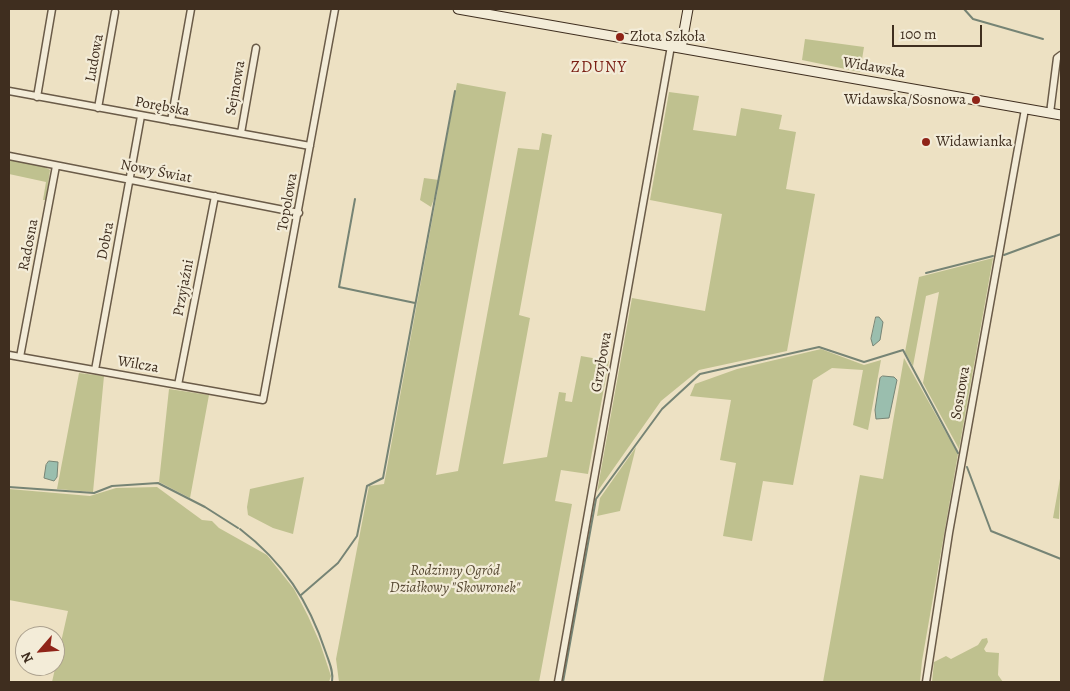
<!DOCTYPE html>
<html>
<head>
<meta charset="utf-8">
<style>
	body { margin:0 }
	#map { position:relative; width:1070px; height:691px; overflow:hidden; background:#ede1c3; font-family:Alegreya,serif }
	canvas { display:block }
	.frame { position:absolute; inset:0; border:10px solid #3f2e1f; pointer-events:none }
	.north { position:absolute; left:15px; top:626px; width:50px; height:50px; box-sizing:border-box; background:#f3ecd8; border:1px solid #aba08e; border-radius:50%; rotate:243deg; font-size:14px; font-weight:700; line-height:20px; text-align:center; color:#3f2e1f }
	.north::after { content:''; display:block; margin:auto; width:18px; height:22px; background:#8f2418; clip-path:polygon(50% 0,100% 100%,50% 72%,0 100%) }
	.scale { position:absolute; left:892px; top:25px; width:90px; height:22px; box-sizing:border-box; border:2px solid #3f2e1f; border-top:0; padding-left:6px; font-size:15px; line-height:18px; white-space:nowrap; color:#3f2e1f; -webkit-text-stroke:4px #f3ecd8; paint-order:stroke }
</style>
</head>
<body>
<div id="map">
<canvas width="1070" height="691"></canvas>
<div class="frame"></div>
<div class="north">N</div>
<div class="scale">100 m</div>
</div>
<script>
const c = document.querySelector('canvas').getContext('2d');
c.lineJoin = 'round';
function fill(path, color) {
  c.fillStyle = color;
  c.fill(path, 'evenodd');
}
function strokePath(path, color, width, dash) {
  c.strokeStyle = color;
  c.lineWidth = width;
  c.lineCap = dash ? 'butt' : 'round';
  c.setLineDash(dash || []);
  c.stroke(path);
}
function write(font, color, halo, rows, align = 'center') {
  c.font = font + ' Alegreya,serif';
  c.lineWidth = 4.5;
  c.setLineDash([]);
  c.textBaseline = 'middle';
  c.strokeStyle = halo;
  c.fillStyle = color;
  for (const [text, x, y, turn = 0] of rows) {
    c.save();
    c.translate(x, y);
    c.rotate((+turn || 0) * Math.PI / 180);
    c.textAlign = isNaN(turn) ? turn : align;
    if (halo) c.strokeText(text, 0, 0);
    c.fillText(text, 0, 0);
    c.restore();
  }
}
const green = new Path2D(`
	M805 39 864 47 860 72 802 60Z
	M457 83 506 92 436 475 458 471 518 148 539 150 542 133 552 135 519 315 530 318 503 464 547 457 559 392 566 393 565 401 572 402 581 356 609 361 588 474 561 470 555 501 572 504 539 682H339L336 659 369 486 384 484 438 188 431 207 420 200 424 178 439 180Z
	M669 92 699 96 693 130 736 136 741 108 782 115 779 129 796 132 786 189 815 194 787 351 699 370 661 401 597 492 632 298 705 311 722 214 650 200Z
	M9 159 43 166 50 170 46 200H43L46 182 9 174Z
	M993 258 959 449 923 383 939 292 926 296 913 366 905 352 919 277Z
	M821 349 864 365 881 360 868 430 853 425 863 370 832 368 813 380 793 485 763 481 752 541 723 536 736 463 720 460 731 400 690 396 695 384 737 369Z
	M904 358 958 454 922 661 920 682H823L860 475 883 479Z
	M79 373 104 376 93 492 57 489Z
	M169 389 209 395 190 498 159 482Z
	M636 447 620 511 597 516 600 498Z
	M1061 473 1059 519 1053 518Z
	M304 477 293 534 273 528 248 515 247 507 250 489Z
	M157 487 202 520 212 521 219 528 267 555 294 589 308 616 320 643 331 676 329 682H52L68 611 9 600V489L90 496 116 488Z
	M987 638 988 642 984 649 986 652 999 653 998 675 1003 682H932L934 662 946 656 951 659 978 645 982 639Z`);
const water = new Path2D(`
	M876 317H879L883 322 880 340 873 346 871 339Z
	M883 376 894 377 897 380 889 418 876 419 875 410 880 378Z
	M49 461 58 462 57 477 54 481 44 478 46 465Z`);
const stream = new Path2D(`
	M964 9 973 19 1043 39
	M355 199 339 287 415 303
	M1004 255 1061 234
	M926 273 993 256
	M967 467 991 531 1061 559
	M9 487 94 493 112 486 158 483 205 507 238 528
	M240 529C283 562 309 601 326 653 329 662 334 672 332 682
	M301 595 338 563 357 536 367 486 383 478 455 91
	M563 682 596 499 662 409 700 374 819 347 864 362 903 350 958 453`);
const street = new Path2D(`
	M9 91 310 146
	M37 97 52 9
	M98 108 115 12
	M1050 113 1057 58 1061 55
	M171 121 191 9
	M241 133 256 48
	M9 156 299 213
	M9 355 263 400 335 9
	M20 357 56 166
	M95 370 141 116
	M178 385 215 196
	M558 682 671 46
	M926 682 949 533 1025 109`);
const secondary = new Path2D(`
	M458 9 1061 115
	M681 48 688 9`);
const markers = [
	[620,37,5,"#8f2418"],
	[976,100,5,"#8f2418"],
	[926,142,5,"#8f2418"]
];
const poiNames = [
	["Złota Szkoła",630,37],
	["Widawska/Sosnowa",966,100,"right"],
	["Widawianka",936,142]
];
const streetNames = [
	["Ludowa",95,58,-80],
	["Widawska",874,68,10],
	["Sejmowa",236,88,-80],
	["Porębska",162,107,10],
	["Nowy Świat",156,172,11],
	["Topolowa",288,202,-80],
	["Dobra",106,241,-79],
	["Radosna",29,245,-79],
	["Przyjaźni",184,288,-79],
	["Grzybowa",602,362,-80],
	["Wilcza",138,365,10],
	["Sosnowa",961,393,-80]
];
const parkNames = [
	["Rodzinny Ogród",455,571],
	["Działkowy \"Skowronek\"",455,588]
];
const neighbourhoodNames = [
	["ZDUNY",599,68]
];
fill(green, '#bfc18f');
fill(water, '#9abeae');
strokePath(water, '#768475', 1);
strokePath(stream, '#768475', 2);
strokePath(street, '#6a5b48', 9);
strokePath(secondary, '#3f2e1f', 11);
strokePath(street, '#f3ecd8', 6);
strokePath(secondary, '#f3ecd8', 9);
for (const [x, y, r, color] of markers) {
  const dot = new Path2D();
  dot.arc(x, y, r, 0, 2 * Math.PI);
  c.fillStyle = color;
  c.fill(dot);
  strokePath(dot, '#f3ecd8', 2);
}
write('15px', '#3f2e1f', '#f3ecd8', poiNames, 'left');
write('15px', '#3f2e1f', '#f3ecd8', streetNames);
write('italic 15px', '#594b35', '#f3ecd8', parkNames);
c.letterSpacing = '1px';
write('16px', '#7a1f14', '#f3ecd8', neighbourhoodNames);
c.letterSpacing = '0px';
</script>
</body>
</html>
